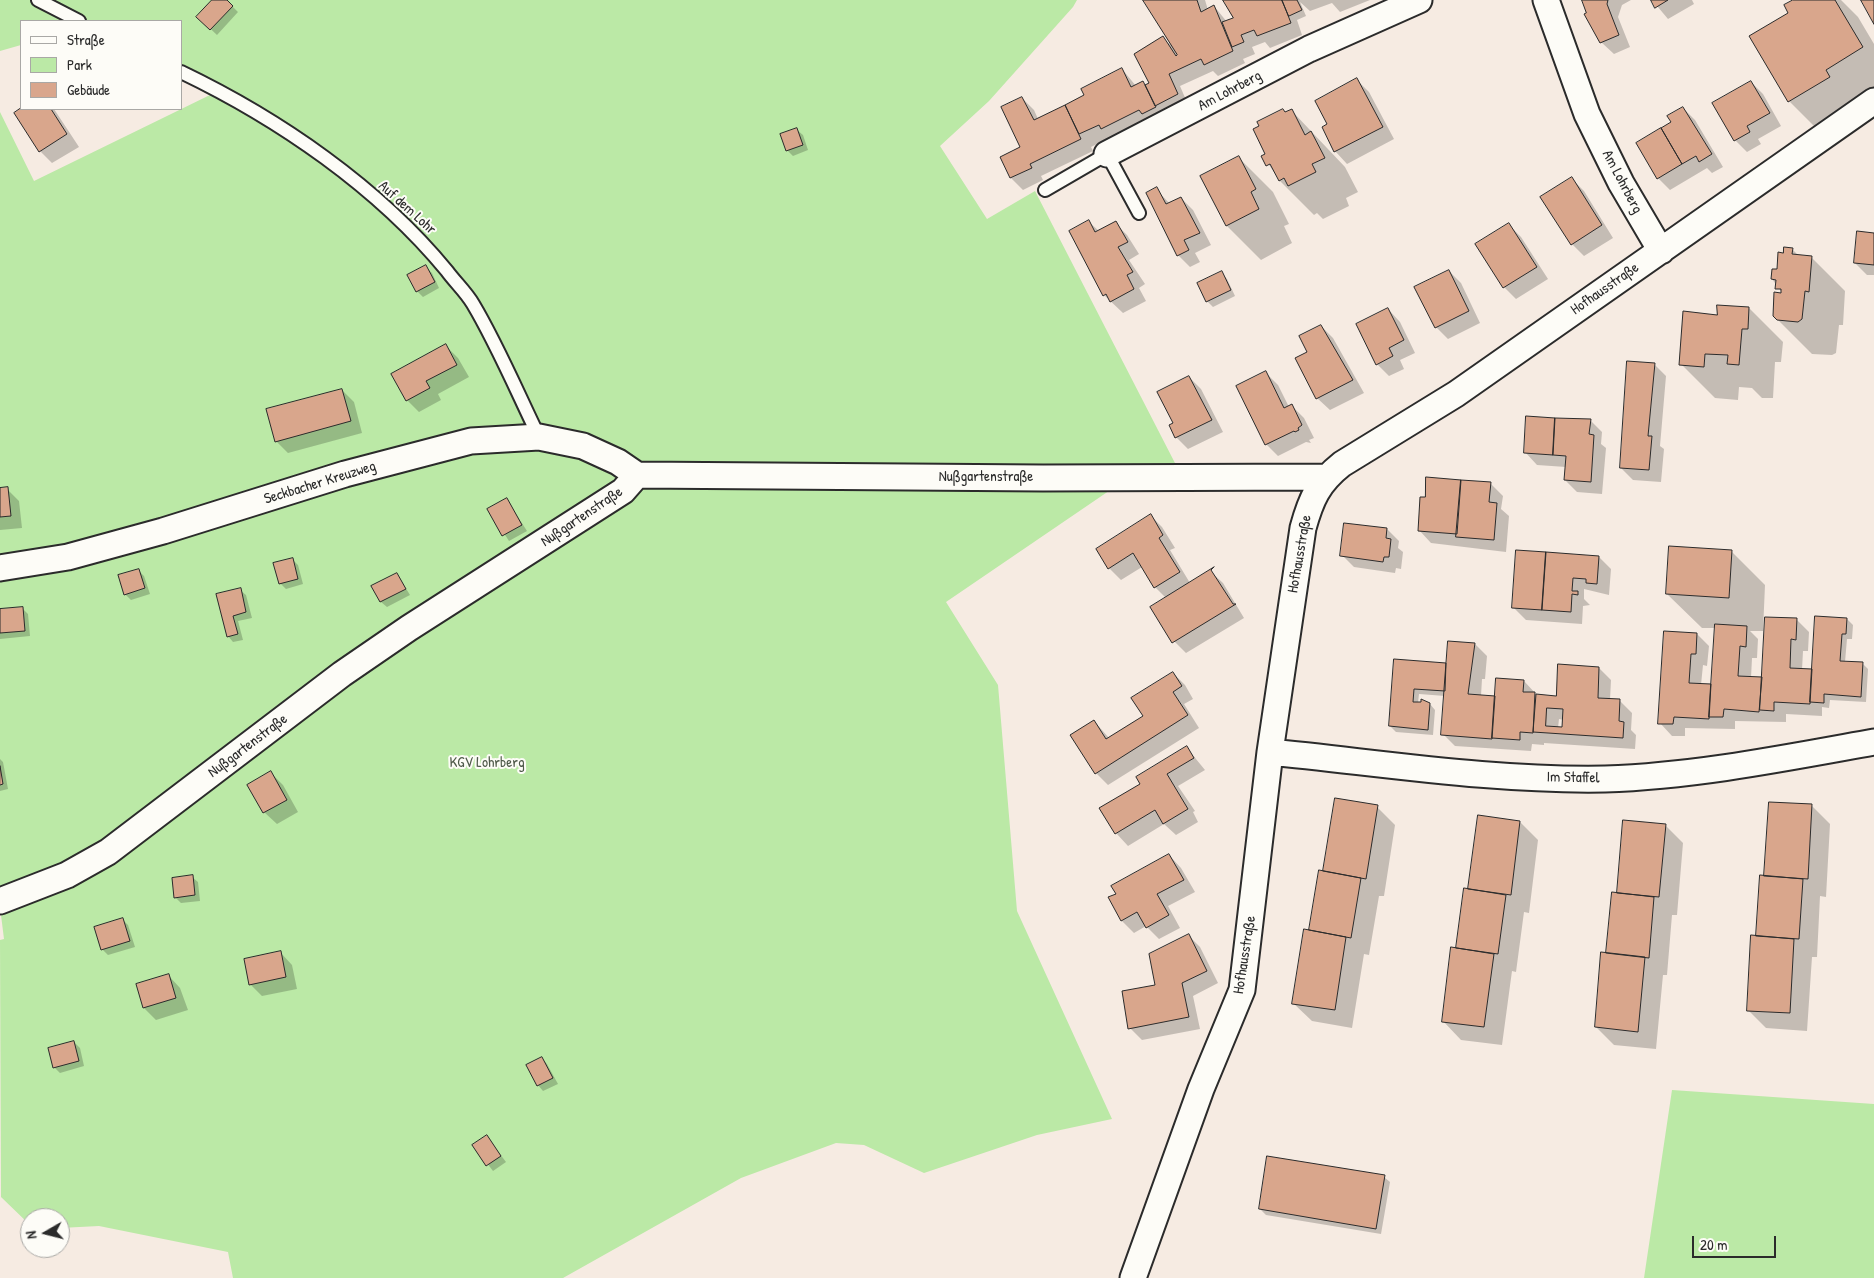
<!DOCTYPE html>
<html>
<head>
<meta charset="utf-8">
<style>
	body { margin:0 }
	#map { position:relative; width:1874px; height:1278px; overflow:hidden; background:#f6ebe2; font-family:"Patrick Hand",sans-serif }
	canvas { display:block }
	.legend { position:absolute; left:20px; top:20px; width:162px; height:90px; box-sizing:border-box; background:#fdfcf7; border:1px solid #a9a8a5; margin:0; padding:6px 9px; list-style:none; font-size:15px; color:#2b2b2b }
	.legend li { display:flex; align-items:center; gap:10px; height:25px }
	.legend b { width:25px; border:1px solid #a9a8a5 }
	.north { position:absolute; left:20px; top:1208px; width:50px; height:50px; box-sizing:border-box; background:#fdfcf7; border:1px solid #a9a8a5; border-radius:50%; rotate:262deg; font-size:14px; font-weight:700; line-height:20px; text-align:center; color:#2b2b2b }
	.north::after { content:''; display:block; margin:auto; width:18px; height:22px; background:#2b2b2b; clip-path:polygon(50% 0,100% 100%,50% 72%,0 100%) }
	.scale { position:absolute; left:1692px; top:1236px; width:84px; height:22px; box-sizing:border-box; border:2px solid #2b2b2b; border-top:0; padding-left:6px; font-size:15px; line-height:18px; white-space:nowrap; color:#2b2b2b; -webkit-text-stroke:4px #fdfcf7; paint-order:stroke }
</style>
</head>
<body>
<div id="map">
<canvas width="1874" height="1278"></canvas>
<ul class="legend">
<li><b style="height:6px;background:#fdfcf7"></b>Straße</li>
<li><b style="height:14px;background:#bbe9a6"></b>Park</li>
<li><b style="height:14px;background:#d9a68c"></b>Gebäude</li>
</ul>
<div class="north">N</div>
<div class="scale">20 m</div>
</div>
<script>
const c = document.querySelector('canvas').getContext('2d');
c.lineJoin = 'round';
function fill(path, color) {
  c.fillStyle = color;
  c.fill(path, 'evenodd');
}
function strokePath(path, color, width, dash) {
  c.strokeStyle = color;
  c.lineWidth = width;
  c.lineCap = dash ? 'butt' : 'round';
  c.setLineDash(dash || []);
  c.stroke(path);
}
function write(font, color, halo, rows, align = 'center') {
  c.font = font + ' "Patrick Hand",sans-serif';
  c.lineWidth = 4;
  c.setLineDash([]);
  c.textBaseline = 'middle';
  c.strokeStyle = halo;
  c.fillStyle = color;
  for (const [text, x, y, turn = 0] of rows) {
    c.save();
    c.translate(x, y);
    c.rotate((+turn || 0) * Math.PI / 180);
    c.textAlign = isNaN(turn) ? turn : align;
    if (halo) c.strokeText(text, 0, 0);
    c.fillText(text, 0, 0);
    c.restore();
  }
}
const green = new Path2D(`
	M0 0H1077L1073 7 989 101 940 146 987 219 1035 191 1176 465H1147L946 602 998 685 1017 911 1112 1119 1037 1135 924 1173 864 1145 836 1143 741 1178 563 1278H233L228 1252 99 1226 60 1228V1218H30V1225L1 1197 0 940 4 939 0 907V112L34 181 212 94 181 72V21H21V45L0 51Z
	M1672 1090 1874 1104V1278H1644Z`);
const shadow = new Path2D(`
	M214 0H226L238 12 217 35 198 17Z
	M1145 0H1205L1208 10 1214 6 1227 22 1235 19 1226 0H1370L1340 12 1332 3 1310 11 1300 2 1306 16 1297 20 1302 35 1270 48 1265 42 1252 47 1255 54 1243 59 1245 63 1218 76 1213 71 1180 86 1189 107 1114 140 1111 137 1091 147 1093 151 1041 176 1043 180 1023 190 1011 178 1001 157 1022 147V98L1034 110 1038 119 1086 96 1122 69 1136 86 1142 82 1146 86 1150 83 1163 38 1173 47Z
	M1583 0H1631L1622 5 1618 17 1630 47 1614 54 1601 42Z
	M1652 0H1692L1694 4 1668 19Z
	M1795 0H1841L1858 17 1874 44V95L1823 135 1789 101 1751 36 1790 13Z
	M1357 80 1369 92 1394 139 1347 164 1335 151 1323 128 1329 125Z
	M1751 82 1763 94 1781 126 1758 139 1761 144 1747 152 1735 140Z
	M1683 108 1695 120 1723 167 1712 173 1707 168 1670 190 1658 178 1672 123Z
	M23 109H54L79 147 52 163 40 151Z
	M1291 110 1345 167 1358 192 1346 198 1349 206 1323 219 1317 213 1314 215 1280 181 1263 156 1266 155 1286 113Z
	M797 130 803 135 808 150 793 156 787 150Z
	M1239 158 1273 192 1289 224 1284 226 1292 243 1261 260 1227 226 1202 177Z
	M1572 179 1584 191 1613 238 1584 256 1572 244Z
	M1156 189 1170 204 1181 198 1193 210 1211 245 1195 253 1200 262 1190 267 1178 255Z
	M1089 222 1099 231 1115 223 1127 235 1139 254 1129 260 1145 284 1139 288 1146 301 1123 313 1104 295Z
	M1509 225 1521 237 1548 279 1516 299 1504 287 1477 245Z
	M1874 234V275H1867L1855 263Z
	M1792 249 1799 256 1811 257 1845 291 1843 325H1839L1836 353 1832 355 1812 354 1774 316 1783 294 1772 279 1784 254Z
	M426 267 432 273 439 288 423 297 417 291Z
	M1449 271 1461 283 1480 323 1448 339 1436 327Z
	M1222 273 1227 279 1235 296 1213 307 1207 301Z
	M1749 308 1783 342 1781 362H1775L1773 398H1762L1752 388 1739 387 1738 400 1715 398 1681 364 1718 317Z
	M1388 309 1400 322 1415 353 1400 360 1404 369 1389 376 1377 364Z
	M1321 326 1333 338 1364 393 1330 410 1317 398 1309 353Z
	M446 346 458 358 469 377 438 394 441 400 419 412 407 400Z
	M1654 364 1666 376 1660 446 1664 449 1661 482 1633 480 1621 468Z
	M1266 373 1278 385 1289 407 1292 406 1304 418 1314 438 1309 440 1311 443 1306 442 1278 456 1266 444Z
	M1189 377 1201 389 1223 432 1188 449 1176 437 1175 423Z
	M342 390 354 402 362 433 288 453 276 441Z
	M1590 420 1602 432 1601 444 1606 448 1602 494 1577 492 1565 480 1566 467 1537 465 1525 452Z
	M1490 483 1503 496 1501 509 1509 516 1506 552 1431 543 1419 530Z
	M7 489 19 501 22 528 0 530V490Z
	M507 500 527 531 509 541 489 510Z
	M1150 515 1162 527 1175 548 1170 550 1190 583 1210 571 1223 583 1244 618 1186 653 1174 641 1166 598 1155 587 1142 567 1121 580 1109 568Z
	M1387 529 1399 541 1398 548 1403 552 1401 569 1396 568 1395 573 1354 567 1342 555Z
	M1731 551 1765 585 1763 631H1750L1758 639 1757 658H1752L1751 678H1763L1797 620 1809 632 1808 651H1803L1802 670H1811L1847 619 1853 625 1852 639H1847L1845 662 1862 663 1868 669 1866 702 1830 700 1829 708 1822 707V716L1786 714V722L1735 721V729L1685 728V736H1672L1660 723 1697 634 1709 646 1707 666 1703 665 1701 685H1712L1716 628H1702L1667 594Z
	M1599 557 1611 569 1609 595 1584 589V599L1590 605 1583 606 1582 624 1526 620 1514 608Z
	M292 559 298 565 303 584 286 589 280 583Z
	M138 570 144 576 150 594 131 600 125 594Z
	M397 574 410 595 387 607 381 602Z
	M240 590 246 595 252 618 238 621 243 640 233 642 228 636 217 595Z
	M22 608 28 614 30 636 0 639V610Z
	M1475 644 1487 656 1485 679H1482L1481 696 1496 698 1524 681 1536 694 1557 697 1599 668 1611 680 1610 700 1620 701 1632 713 1631 730 1636 735 1635 749 1544 743V745L1532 744 1531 751 1455 746 1443 734 1445 696 1419 694 1418 703 1430 704 1435 710 1433 735 1396 732 1390 726 1395 660 1448 667ZM1445 668H1447L1446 691ZM1559 719 1564 720 1563 728H1558Z
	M1173 673 1185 685 1193 699 1184 704 1199 728 1108 785 1096 773 1094 721 1109 738 1144 716Z
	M1187 748 1205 770 1178 786 1195 811 1193 812 1198 822 1176 835 1164 824 1128 846 1116 833 1142 785Z
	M0 759 3 762 8 789 0 791Z
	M271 773 283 785 298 812 277 824 264 812 249 785Z
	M1812 806 1830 824 1826 897 1820 896 1817 957H1812L1807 1031 1766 1028 1748 1010 1765 877Z
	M1377 807 1395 825 1384 896H1379L1369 955 1364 954 1352 1028 1312 1021 1293 1003 1324 872Z
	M1520 822 1538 840 1529 913 1524 912 1516 972 1512 971 1502 1045 1461 1040 1443 1021 1469 890Z
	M1665 825 1683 843 1677 915H1672L1667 975H1663L1656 1049 1614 1045 1596 1027 1618 894Z
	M1169 855 1181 868 1195 892 1168 906 1180 928 1159 939 1146 926 1134 933 1122 921 1110 898Z
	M192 877 198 882 200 901 181 903 175 897Z
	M123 920 128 925 135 947 108 955 102 949Z
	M1188 935 1200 947 1218 983 1193 996 1200 1029 1142 1040 1130 1028Z
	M280 952 292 965 297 989 262 996 250 984Z
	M168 975 180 988 188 1010 156 1020 144 1008 137 985Z
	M74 1042 80 1048 84 1066 60 1073 54 1067Z
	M542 1058 547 1064 558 1084 543 1091 538 1085Z
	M487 1137 506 1162 493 1171 474 1146Z
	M1384 1177 1390 1182 1381 1234 1266 1215 1260 1209Z`);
const building = new Path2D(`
	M212 0H227L233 6 210 30 196 17Z
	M1143 0H1197L1201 12 1214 5 1233 51 1204 65 1201 59 1169 74 1178 94 1155 106 1145 85 1149 83 1134 54 1163 36 1176 56 1177 55Z
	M1223 0H1282L1291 23 1257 36 1254 30 1241 35 1244 42 1232 47 1222 22 1233 18Z
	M1282 0H1297L1302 10 1289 16Z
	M1582 0H1608L1607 4 1619 35 1600 43 1584 14 1586 13Z
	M1651 0H1668L1655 8Z
	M1793 0H1835L1863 47 1826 70 1830 77 1788 102 1749 36 1788 13 1784 5Z
	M1861 0H1874V24Z
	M1122 68 1131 87 1143 81 1156 107 1142 114 1139 110 1101 129 1099 125 1079 134 1065 105 1084 95 1081 89Z
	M1357 78 1383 127 1334 152 1322 127 1327 124 1315 101Z
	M1751 81 1770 113 1747 126 1750 132 1734 141 1712 103Z
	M1022 97 1034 120 1065 105 1081 139 1030 164 1032 168 1010 178 1000 157 1020 147 1001 107Z
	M1683 107 1712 154 1699 162 1696 156 1682 164 1661 128 1671 122 1667 116Z
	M21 108 51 109 67 134 39 152 14 113Z
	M1283 109 1285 112 1292 109 1305 135 1311 131 1325 158 1312 164 1316 172 1288 186 1284 178 1279 181 1270 164 1266 166 1261 156 1265 154 1253 129 1259 126 1257 122Z
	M797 128 803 145 786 151 780 134Z
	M1661 128 1682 164 1657 179 1636 143Z
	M1239 156 1256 189 1251 192 1259 209 1226 226 1200 176Z
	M1572 177 1602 225 1571 245 1540 197Z
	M1157 187 1166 204 1181 197 1200 233 1184 240 1189 250 1177 256 1146 193Z
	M1089 220 1095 232 1116 221 1128 242 1118 247 1133 272 1127 275 1134 289 1110 302 1106 294 1103 296 1069 231Z
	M1509 223 1537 267 1503 288 1475 244Z
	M1857 231 1874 233V265L1854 263Z
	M1784 247 1793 248 1792 254 1812 256 1809 292 1805 291 1802 319 1798 322 1777 320 1773 316 1774 292 1781 293V289H1775L1776 280 1771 279 1772 269H1777L1778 252 1783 253Z
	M426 265 435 282 416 292 407 275Z
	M1449 270 1469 311 1435 328 1414 287Z
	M1222 271 1231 290 1206 302 1197 283Z
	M1717 305 1749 307 1748 329H1742L1739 365 1727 364 1728 355 1705 354 1704 367 1679 365 1683 311 1717 315Z
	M1388 308 1404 340 1389 348 1393 356 1376 365 1356 324Z
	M1321 325 1353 380 1316 399 1295 358 1307 352 1299 336Z
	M446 344 457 365 426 381 430 388 406 401 391 374Z
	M1627 361 1655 363 1648 436H1652L1649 470 1620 468Z
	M1266 371 1284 408 1292 404 1302 425 1298 428 1299 430 1295 432 1294 431 1265 445 1236 386Z
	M1189 376 1212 420 1175 438 1169 425 1173 423 1157 392Z
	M342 389 351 421 275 442 266 409Z
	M1526 416 1555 418 1553 455 1524 453Z
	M1555 418 1591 419 1589 434 1594 435 1591 482 1564 480 1566 456 1553 455Z
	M1426 477 1461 480 1457 534 1418 531 1420 497H1425Z
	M1461 480 1491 482 1489 502 1497 503 1494 540 1456 537Z
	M8 487 11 516 0 517V488Z
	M507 498 522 525 502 536 487 509Z
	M1151 514 1163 535 1159 538 1180 572 1154 588 1133 553 1108 569 1096 549Z
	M1344 523 1387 528 1386 538 1391 539 1389 557H1384L1383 562 1340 556Z
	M1669 546 1732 550 1729 598 1666 594Z
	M1516 550 1546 552 1542 610 1512 608Z
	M1546 552 1599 556 1597 584 1586 583V579L1573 578 1572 591H1578V595L1572 594 1571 612 1542 610Z
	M293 558 298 579 279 584 273 563Z
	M1214 567 1211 570 1233 604H1236L1172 643 1150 607Z
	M139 569 145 588 124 595 118 575Z
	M397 573 406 589 380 602 371 586Z
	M241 588 246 612 233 616 238 634 227 637 216 594Z
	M23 607 25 631 0 633V609Z
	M1815 616 1847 618 1846 634H1842L1840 661 1863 662 1861 697 1824 694V703L1810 702Z
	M1765 617 1797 618 1796 640 1791 639 1790 668 1812 669 1810 704 1774 702V711L1760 710Z
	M1715 624 1747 626 1746 647 1740 646 1738 676 1762 677 1759 712 1724 709 1723 717H1709Z
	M1664 631 1697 633 1696 654H1691L1689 683 1711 684 1709 719 1674 717 1673 724H1658Z
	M1448 641 1475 643 1468 694 1495 696 1492 739 1441 735Z
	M1394 659 1446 663 1445 691 1414 689 1413 702H1421V699L1430 703 1428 730 1389 726Z
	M1558 664 1599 667 1598 698 1620 699 1619 721 1624 722 1623 738 1533 732 1536 694 1556 696ZM1547 708 1563 709 1562 727 1546 726Z
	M1173 672 1182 686 1173 692 1188 715 1095 774 1070 735 1094 720 1106 739 1143 716 1131 698Z
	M1496 678 1524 680 1523 692H1535L1533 733 1520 732V740L1492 738Z
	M1187 746 1194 758 1167 774 1188 809 1163 824 1155 810 1115 834 1099 808 1140 784 1136 777Z
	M0 766 3 784 0 785Z
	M271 771 287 800 263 813 247 785Z
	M1335 798 1378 805 1366 879 1323 871Z
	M1769 802 1812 804 1808 879 1764 876Z
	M1478 815 1520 821 1511 895 1468 889Z
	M1623 820 1666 824 1659 897 1617 893Z
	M1169 854 1184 880 1157 894 1169 915 1146 928 1137 912 1121 921 1108 897 1116 894 1111 886Z
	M1319 870 1361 878 1351 938 1309 930Z
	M193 875 195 895 174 898 172 878Z
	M1760 875 1803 879 1799 939 1756 936Z
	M1464 888 1506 895 1498 954 1456 948Z
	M1612 892 1654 897 1649 958 1606 953Z
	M123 918 130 941 101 950 94 927Z
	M1304 929 1346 937 1335 1010 1292 1004Z
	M1189 934 1207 971 1182 983 1189 1017 1128 1029 1122 991 1155 985 1149 954Z
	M1751 935 1794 939 1790 1013 1747 1011Z
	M1451 947 1494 954 1484 1027 1442 1022Z
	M281 951 286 977 249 985 244 959Z
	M1601 952 1645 957 1638 1032 1595 1027Z
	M169 974 176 998 143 1008 136 984Z
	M74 1041 79 1061 53 1068 48 1048Z
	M542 1057 553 1078 537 1086 526 1065Z
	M487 1135 501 1156 486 1166 472 1145Z
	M1267 1156 1385 1175 1376 1229 1259 1209Z`);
const service = new Path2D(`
	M38 0 79 21
	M181 72C279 119 378 187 447 271 455 282 466 292 473 304 497 344 518 394 539 437
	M1045 190 1107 154 1139 213`);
const minor = new Path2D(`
	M1546 0 1587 114 1621 183 1661 251
	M1107 154 1309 49 1419 0
	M637 475 1043 478 1325 477
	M0 568 68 557 163 531 345 474 471 441 539 437 583 446 618 462 637 475
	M1270 752C1382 763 1493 781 1605 779 1695 776 1785 758 1874 742
	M0 901 67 875 108 852 342 674 409 628 623 491 637 475
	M1133 1278 1201 1089 1242 990 1270 752 1303 528C1311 499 1318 483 1342 464L1456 394 1874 101`);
const streetNames = [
	["Am Lohrberg",1230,91,-28],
	["Am Lohrberg",1622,182,62],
	["Auf dem Lohr",407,208,42],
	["Hofhausstraße",1605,289,-35],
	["Nußgartenstraße",986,477],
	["Seckbacher Kreuzweg",320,483,-17],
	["Nußgartenstraße",582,517,-34],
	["Hofhausstraße",1300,554,-80],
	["Nußgartenstraße",248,746,-37],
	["Im Staffel",1573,778,1],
	["Hofhausstraße",1245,955,-81]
];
const parkNames = [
	["KGV Lohrberg",487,763]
];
fill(green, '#bbe9a6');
fill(shadow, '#0003');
fill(building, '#d9a68c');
strokePath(building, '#2b2b2b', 1);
strokePath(service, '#2b2b2b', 16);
strokePath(minor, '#2b2b2b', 29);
strokePath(service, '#fdfcf7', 12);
strokePath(minor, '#fdfcf7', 25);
write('15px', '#2b2b2b', '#fdfcf7', streetNames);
write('15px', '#4f5a4a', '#fdfcf7', parkNames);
</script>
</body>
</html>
